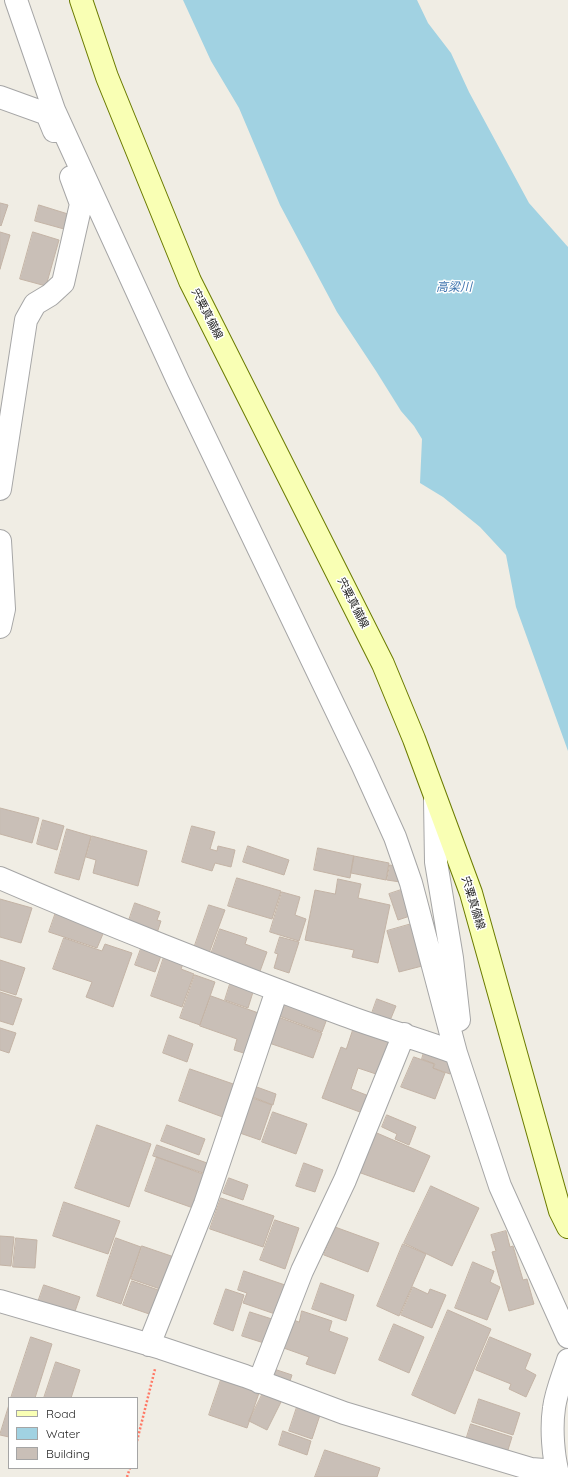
<!DOCTYPE html>
<html>
<head>
<meta charset="utf-8">
<style>
	body { margin:0 }
	#map { position:relative; width:568px; height:1477px; overflow:hidden; background:#f0ede4; font-family:Quicksand,sans-serif }
	canvas { display:block }
	.legend { position:absolute; left:8px; top:1397px; width:130px; height:72px; box-sizing:border-box; background:#fff; border:1px solid #a5a5a5; margin:0; padding:5px 7px; list-style:none; font-size:12px; color:#1f1f1f }
	.legend li { display:flex; align-items:center; gap:8px; height:20px }
	.legend b { width:20px; border:1px solid #a5a5a5 }
</style>
</head>
<body>
<div id="map">
<canvas width="568" height="1477"></canvas>
<ul class="legend">
<li><b style="height:5px;background:#f9ffb4"></b>Road</li>
<li><b style="height:11px;background:#a1d2e2"></b>Water</li>
<li><b style="height:11px;background:#c9bfb7"></b>Building</li>
</ul>
</div>
<script>
const c = document.querySelector('canvas').getContext('2d');
c.lineJoin = 'round';
function fill(path, color) {
  c.fillStyle = color;
  c.fill(path, 'evenodd');
}
function strokePath(path, color, width, dash) {
  c.strokeStyle = color;
  c.lineWidth = width;
  c.lineCap = dash ? 'butt' : 'round';
  c.setLineDash(dash || []);
  c.stroke(path);
}
function write(font, color, halo, rows, align = 'center') {
  c.font = font + ' Quicksand,"Noto Sans JP",sans-serif';
  c.lineWidth = 3;
  c.setLineDash([]);
  c.textBaseline = 'middle';
  c.strokeStyle = halo;
  c.fillStyle = color;
  for (const [text, x, y, turn = 0] of rows) {
    c.save();
    c.translate(x, y);
    c.rotate((+turn || 0) * Math.PI / 180);
    c.textAlign = isNaN(turn) ? turn : align;
    if (halo) c.strokeText(text, 0, 0);
    c.fillText(text, 0, 0);
    c.restore();
  }
}
const water = new Path2D(`
	M183 0H417L428 23 451 53 469 92 529 203 568 247V751L516 607 506 555 480 527 443 497 420 483 422 439 414 426 401 411 376 371 337 312 280 205 239 108 211 61Z`);
const building = new Path2D(`
	M0 203 8 205 1 226 0 225Z
	M39 205 68 214 64 229 35 221Z
	M0 232 10 235 0 269Z
	M33 232 59 240 46 286 20 279Z
	M0 808 39 818 32 843 0 834Z
	M43 820 64 826 57 850 37 844Z
	M192 826 215 832 210 849 217 851 218 846 235 850 231 867 215 863 212 871 182 862Z
	M67 829 91 836 79 880 55 873Z
	M92 836 147 851 138 886 93 873 96 860 86 857Z
	M248 846 289 860 284 875 243 862Z
	M318 848 354 856 350 878 314 870Z
	M354 856 389 863 386 880 351 873Z
	M390 865 403 868 400 882 387 880Z
	M237 878 281 891 272 919 228 906Z
	M338 879 361 884 358 898 390 905 378 963 352 957 354 950 305 940 315 890 335 894Z
	M404 889 413 915 398 920 389 894Z
	M282 892 300 897 295 915 306 919 299 941 270 932Z
	M0 899 32 908 21 943 0 937Z
	M135 903 160 912 157 920 161 921 157 933 128 923Z
	M209 905 225 910 208 956 193 951Z
	M56 912 105 929 97 948 49 932Z
	M415 923 426 965 399 972 387 931Z
	M220 929 247 938 245 944 267 952 259 974 210 957Z
	M280 937 299 942 289 973 274 968 278 954 275 953Z
	M64 938 102 951 105 944 132 953 113 1007 86 997 92 982 53 969Z
	M142 946 162 953 155 972 135 965Z
	M164 957 183 964 181 969 194 974 182 1007 151 996Z
	M0 960 25 968 16 995 0 990Z
	M195 975 215 982 200 1025 180 1018Z
	M231 981 254 989 248 1008 225 1000Z
	M0 992 22 999 13 1025 0 1021Z
	M211 996 264 1015 250 1055 234 1050 237 1039 200 1026Z
	M377 999 396 1006 389 1023 371 1016Z
	M284 1001 328 1016 322 1032 279 1016Z
	M278 1017 322 1033 313 1058 269 1043Z
	M355 1024 395 1039 382 1076 358 1068 351 1089 374 1098 368 1115 322 1098 341 1047 346 1049Z
	M0 1028 16 1033 9 1053 0 1050Z
	M169 1035 193 1044 187 1062 163 1053Z
	M425 1049 455 1060 450 1074 433 1068 435 1064 422 1059Z
	M414 1057 434 1064 433 1068 445 1073 435 1099 401 1087Z
	M190 1069 239 1086 228 1119 179 1101Z
	M254 1086 276 1094 273 1105 250 1096Z
	M247 1096 272 1105 260 1140 234 1131Z
	M273 1112 307 1124 296 1154 262 1142Z
	M387 1115 416 1127 409 1145 395 1139 397 1134 382 1127Z
	M97 1125 151 1144 129 1207 75 1188Z
	M167 1125 205 1139 199 1155 161 1141Z
	M370 1130 430 1156 414 1192 358 1172Z
	M157 1145 207 1163 203 1173 153 1156Z
	M157 1157 208 1176 196 1209 145 1191Z
	M304 1163 323 1170 315 1192 296 1186Z
	M229 1178 248 1185 243 1200 223 1193Z
	M431 1186 479 1208 452 1266 404 1243Z
	M221 1198 274 1216 263 1247 210 1229Z
	M64 1202 120 1221 108 1254 53 1236Z
	M275 1220 299 1228 285 1269 260 1260Z
	M335 1227 379 1243 368 1272 324 1255Z
	M506 1231 510 1247 513 1246 523 1280 527 1279 534 1304 509 1311 492 1252 496 1251 491 1235Z
	M0 1236 14 1237 11 1266 0 1265Z
	M16 1238 37 1240 35 1268 13 1267Z
	M116 1238 141 1247 121 1304 97 1296Z
	M403 1244 426 1254 399 1316 377 1306Z
	M142 1246 177 1258 166 1291 131 1279Z
	M473 1262 494 1271 490 1282 500 1287 487 1320 455 1308Z
	M244 1271 288 1286 278 1315 243 1303 247 1293 238 1290Z
	M132 1281 167 1293 158 1317 123 1305Z
	M321 1283 354 1295 346 1321 312 1309Z
	M44 1285 80 1297 73 1317 37 1305Z
	M413 1287 428 1294 430 1289 446 1295 432 1328 401 1315Z
	M226 1289 244 1295 233 1331 214 1324Z
	M448 1310 491 1329 455 1414 412 1395Z
	M302 1311 332 1321 329 1331 348 1338 335 1374 306 1364 309 1357 278 1346 288 1318 299 1322Z
	M250 1312 275 1320 267 1344 242 1336Z
	M394 1324 424 1337 409 1373 379 1360Z
	M31 1337 52 1344 35 1398H11Z
	M490 1337 531 1354 525 1369 536 1375 526 1397 509 1389 511 1384 476 1370Z
	M56 1362 80 1370 71 1398H44Z
	M268 1367 292 1375 289 1384 265 1376Z
	M222 1377 260 1390 247 1428 209 1415Z
	M263 1393 281 1402 267 1430 249 1421Z
	M479 1399 520 1413 513 1435 472 1422Z
	M9 1405V1437L0 1435Z
	M297 1407 320 1415 312 1439 289 1431Z
	M471 1424 512 1437 507 1453 466 1440Z
	M283 1431 311 1441 307 1455 279 1445Z
	M325 1450 380 1468 377 1477H315Z`);
const path = new Path2D(`
	M137 1441 155 1369
	M127 1477 130 1468`);
const minor = new Path2D(`
	M16 0 54 110 178 381 362 764 395 837 411 883 456 1053
	M0 97 47 114 54 131
	M0 489 26 320 35 304 50 295 63 283 81 204 71 177
	M0 541 4 609 0 627
	M435 800 436 862 452 958 459 1020
	M0 878C113 927 228 972 344 1015 381 1029 419 1039 456 1053L500 1186 568 1337
	M0 1301 161 1348 245 1376 344 1413 531 1469 557 1471
	M149 1345 205 1204 277 990
	M259 1382 302 1271 345 1180 404 1034
	M559 1477C553 1458 551 1428 554 1408 556 1392 563 1376 568 1360`);
const secondary = new Path2D(`
	M81 0 107 77 190 281 383 664 414 739 471 893 560 1211 568 1227`);
const streetNames = [
	["宍粟真備線",207,314,63],
	["宍粟真備線",353,603,63],
	["宍粟真備線",473,903,73]
];
const waterNames = [
	["高梁川",454,287]
];
fill(water, '#a1d2e2');
fill(building, '#c9bfb7');
strokePath(building, '#c3b3a5', 1);
strokePath(minor, '#a6a6a6', 24);
strokePath(secondary, '#6b7b00', 24);
strokePath(path, '#ff7966', 2.5, [2, 2]);
strokePath(minor, '#fff', 22);
strokePath(secondary, '#f9ffb4', 22);
write('11px', '#1f1f1f', '#fff', streetNames);
write('italic 12px', '#4075af', '#fff', waterNames);
</script>
</body>
</html>
